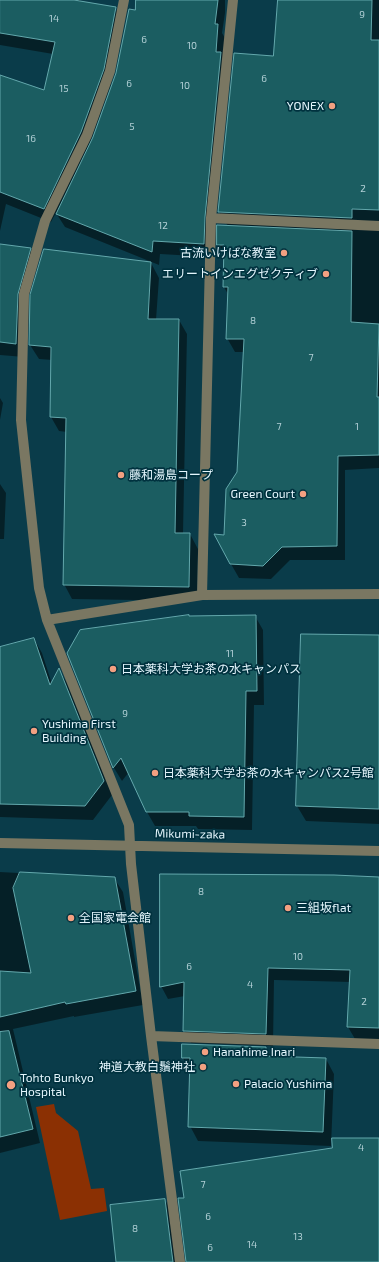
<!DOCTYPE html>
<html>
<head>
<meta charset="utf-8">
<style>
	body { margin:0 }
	canvas { display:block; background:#0a3c4a }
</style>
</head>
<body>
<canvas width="379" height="1262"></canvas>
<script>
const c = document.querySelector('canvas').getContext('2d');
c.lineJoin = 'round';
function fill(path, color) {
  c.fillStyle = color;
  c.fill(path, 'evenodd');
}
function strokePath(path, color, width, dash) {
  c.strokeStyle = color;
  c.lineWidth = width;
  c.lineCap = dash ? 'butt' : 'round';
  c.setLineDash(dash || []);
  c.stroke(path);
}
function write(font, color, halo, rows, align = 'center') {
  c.font = font + ' "Exo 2","Noto Sans JP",sans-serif';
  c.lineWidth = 3.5;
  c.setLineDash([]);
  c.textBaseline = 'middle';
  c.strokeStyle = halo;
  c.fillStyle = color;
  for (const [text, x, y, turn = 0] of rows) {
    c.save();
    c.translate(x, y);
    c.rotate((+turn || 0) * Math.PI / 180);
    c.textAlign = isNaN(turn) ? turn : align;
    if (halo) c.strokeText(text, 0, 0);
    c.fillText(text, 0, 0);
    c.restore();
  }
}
const green = new Path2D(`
	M54 1104 56 1113 78 1131 91 1189 104 1188 107 1211 60 1220 36 1107Z`);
const shadow = new Path2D(`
	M0 0H80V2L115 8 123 22 111 84 90 143 91 144 117 73 136 11 137 0H225V13L222 33 225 38 211 257 160 254 159 265 65 227 56 213 51 222 6 204 0 231V76L44 91 53 54 0 45Z
	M279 0H379V468L345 470V560H290L271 579 239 578 231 564 225 536 238 472 244 352H235L227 338 229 296 224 287 225 256 218 245 228 226 219 212 274 57Z
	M0 245 30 249 38 262 25 308 24 357 0 355Z
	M151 263 159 278 156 320H179L187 334 183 534H190L198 549 197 601 72 599 64 584 67 432 59 431 51 417 52 360 39 359 30 345Z
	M0 398 3 403 0 420Z
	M0 484 6 493 4 539H0Z
	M255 616 263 630 264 705H254L252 830 198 829 196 826H155L147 812 129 772 122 781 114 768 68 653 189 617Z
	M379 636V824L306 821 297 806Z
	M34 639 42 653 52 684 59 670 67 683 112 795 93 820 0 817V648Z
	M0 872 114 878 123 892 143 1005 74 1017V1016L13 1029 40 1143 0 1153Z
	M379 878V1040L355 1039 348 1027 350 982 274 980 273 1046 191 1043 184 1030 185 996 168 999 161 986Z
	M266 1048 271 1057 326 1059 334 1074 331 1146 198 1141 190 1126 191 1071 183 1058Z
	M165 1200 172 1213 178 1262H117Z`);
const building = new Path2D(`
	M0 0H74L116 7 104 69 81 132 44 209 0 192V75L44 90 55 42 0 33Z
	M136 0H218L215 24H218L216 52H221L205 217 204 244 153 241 152 252 56 214 93 137 116 73 129 9 135 10Z
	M278 0H372L371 40H379V210L352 209V218L218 212 234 53 273 56Z
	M217 225 352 231 351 322 379 324 377 397H379V455L338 456 337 546 282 547 263 566 230 564 214 534 224 535 226 489 237 472 244 339H226L228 287H223L224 245H217Z
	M0 244 31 248 18 294 16 344 0 342Z
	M44 249 151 262 148 319H179L175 533H190L189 587 63 585 66 418 50 417 51 347 29 345 30 295Z
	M189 615V616L256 615 257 691H246L244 817 189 816V812H146L121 758 113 768 67 653 80 630Z
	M301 634 379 635V809L296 806Z
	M34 638 50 685 59 668 104 781 85 806 0 804V647Z
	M20 872 115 877 136 991 66 1004 65 1002 0 1017V971L31 973 13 888Z
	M160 874 334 875 379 877V1028L347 1027 350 970 268 968 266 1034 183 1031 184 982 160 987Z
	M9 1031 33 1129 0 1137V1032Z
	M182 1044 266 1047V1056L326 1058 323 1132 188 1127 190 1058H182Z
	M332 1138H379V1262H186L178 1198H184L180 1171 332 1148Z
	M165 1199 173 1262H116L110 1205Z`);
const street = new Path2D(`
	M124 0 110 71 87 135 45 221 24 294 21 420 39 588 47 620 129 825 131 864 151 1036 180 1262
	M211 218 379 226
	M202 595 211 218 233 0
	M47 620 202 595 379 594
	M0 843 379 851
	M151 1036 379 1044`);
const markers = [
	[332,106,4,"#f3a081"],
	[284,253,4,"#f3a081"],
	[326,274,4,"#f3a081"],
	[121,475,4,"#f3a081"],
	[303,494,4,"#f3a081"],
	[113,669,4,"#f3a081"],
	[34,731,4,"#f3a081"],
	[155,773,4,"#f3a081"],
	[288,908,4,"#f3a081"],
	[71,918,4,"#f3a081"],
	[205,1052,4,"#f3a081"],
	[203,1067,4,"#f3a081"],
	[236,1084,4,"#f3a081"],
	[11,1085,5,"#f3a081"]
];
const numberNames = [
	["9",362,15],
	["14",54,19],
	["6",144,40],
	["10",192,46],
	["6",264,79],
	["6",129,84],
	["10",185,86],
	["15",64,89],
	["5",132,127],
	["16",31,139],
	["2",363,189],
	["12",163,226],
	["8",253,321],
	["7",311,358],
	["7",279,427],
	["1",357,427],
	["3",244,523],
	["11",230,654],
	["9",125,714],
	["8",201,892],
	["10",298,957],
	["6",189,967],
	["4",250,985],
	["2",364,1002],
	["4",361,1148],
	["7",203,1185],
	["6",208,1217],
	["8",135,1229],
	["13",298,1237],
	["14",252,1245],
	["6",210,1248]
];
const poiNames = [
	["YONEX",324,106,"right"],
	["古流いけばな教室",276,253,"right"],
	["エリートインエグゼクティブ",318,274,"right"],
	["藤和湯島コープ",129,475],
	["Green Court",295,494,"right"],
	["日本薬科大学お茶の水キャンパス",121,669],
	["Yushima First",42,724],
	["Building",42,738],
	["日本薬科大学お茶の水キャンパス2号館",163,773],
	["三組坂flat",296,908],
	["全国家電会館",79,918],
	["Hanahime Inari",213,1052],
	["神道大教白鬚神社",195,1067,"right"],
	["Tohto Bunkyo",20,1078],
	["Hospital",20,1092],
	["Palacio Yushima",244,1084]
];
const streetNames = [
	["Mikumi-zaka",190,834,1]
];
fill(green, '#8b3003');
fill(shadow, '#0007');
fill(building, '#1b5d61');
strokePath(building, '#63a8ac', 1);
strokePath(street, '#7a7762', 10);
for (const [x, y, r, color] of markers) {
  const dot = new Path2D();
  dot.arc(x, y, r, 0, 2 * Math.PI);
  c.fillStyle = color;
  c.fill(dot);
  strokePath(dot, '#00323f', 1.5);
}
write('10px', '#b2d0d6', null, numberNames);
write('12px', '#e4f6fd', '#00323f', poiNames, 'left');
write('12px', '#e4f6fd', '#00323f', streetNames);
</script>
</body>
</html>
